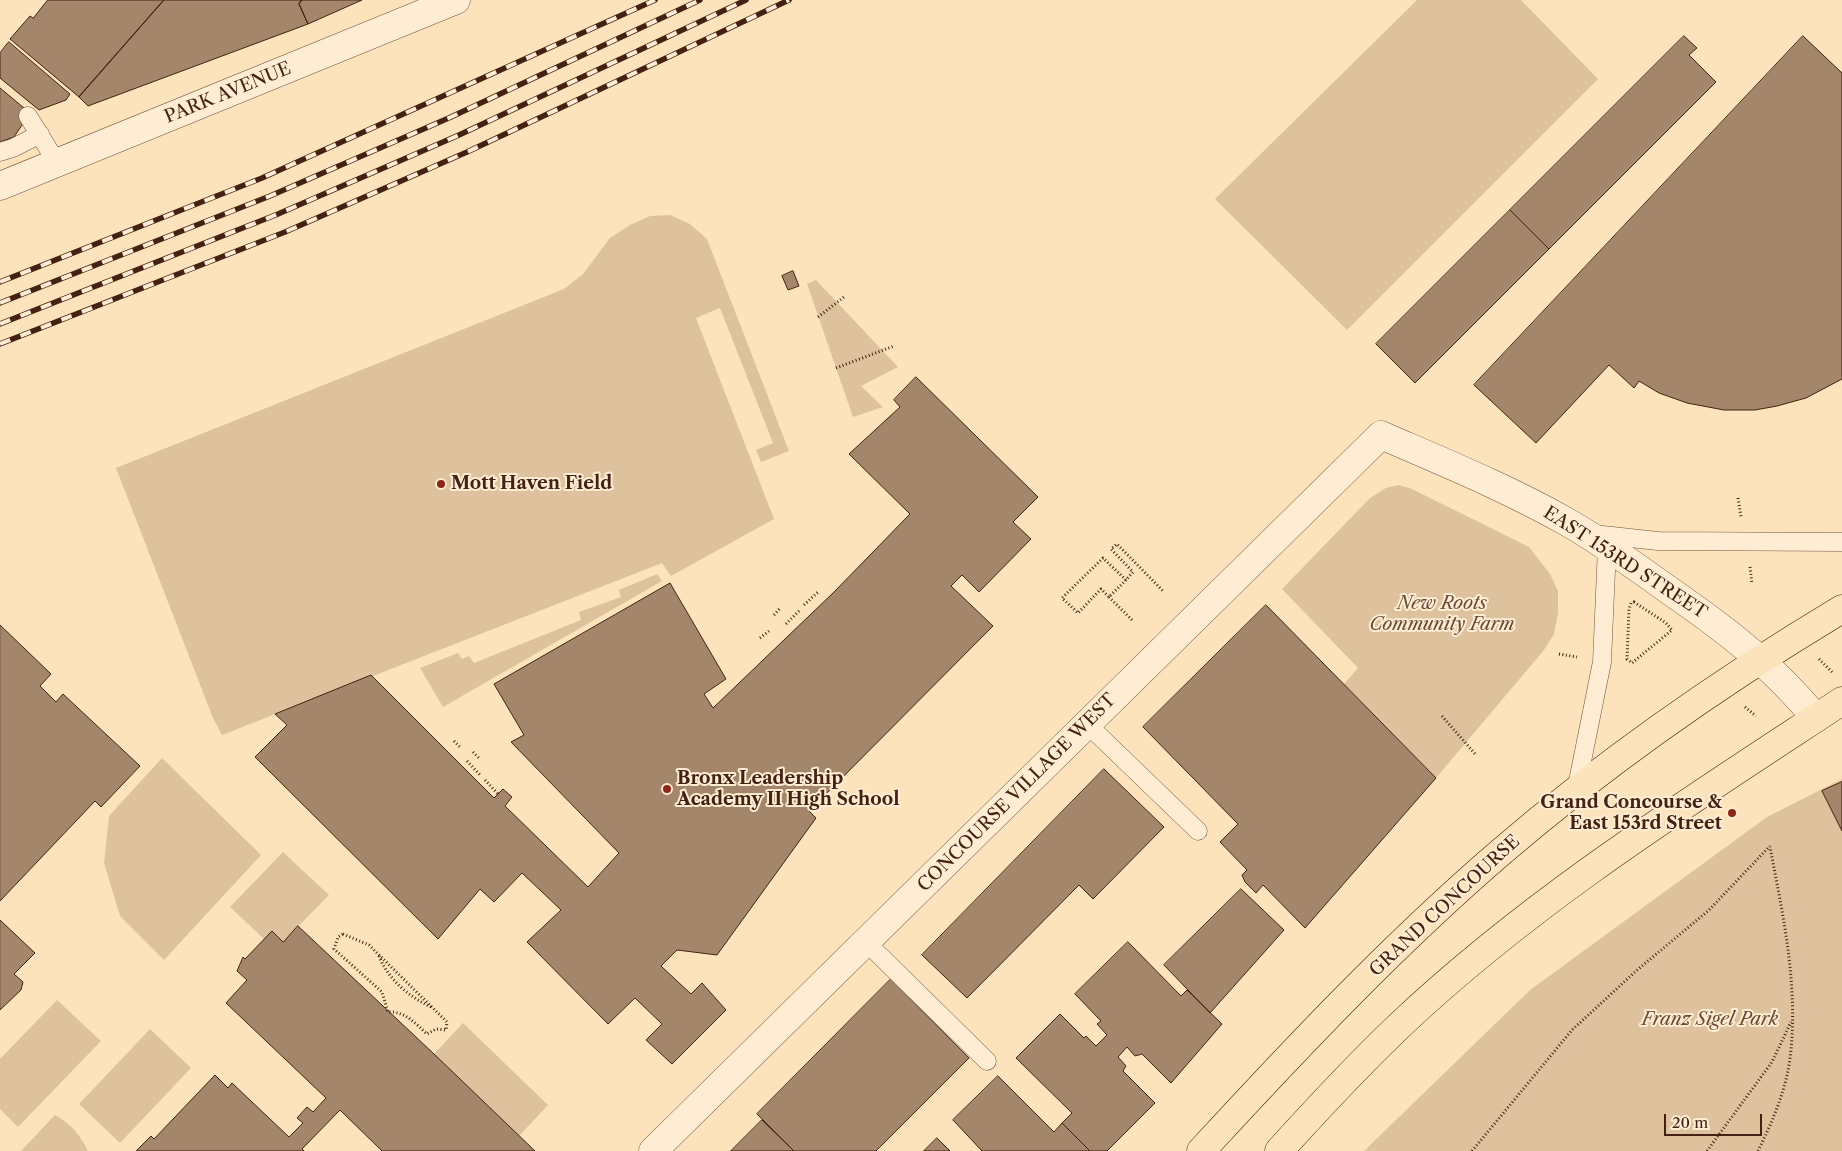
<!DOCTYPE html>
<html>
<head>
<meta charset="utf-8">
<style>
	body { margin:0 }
	#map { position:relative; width:1842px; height:1151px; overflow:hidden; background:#fde3bb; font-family:"Libre Caslon Text",serif }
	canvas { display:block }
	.scale { position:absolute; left:1664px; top:1114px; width:98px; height:22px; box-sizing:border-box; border:2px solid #442112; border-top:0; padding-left:6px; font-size:15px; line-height:18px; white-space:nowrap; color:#442112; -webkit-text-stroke:4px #feedd3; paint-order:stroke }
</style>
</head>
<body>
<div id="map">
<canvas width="1842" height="1151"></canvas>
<div class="scale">20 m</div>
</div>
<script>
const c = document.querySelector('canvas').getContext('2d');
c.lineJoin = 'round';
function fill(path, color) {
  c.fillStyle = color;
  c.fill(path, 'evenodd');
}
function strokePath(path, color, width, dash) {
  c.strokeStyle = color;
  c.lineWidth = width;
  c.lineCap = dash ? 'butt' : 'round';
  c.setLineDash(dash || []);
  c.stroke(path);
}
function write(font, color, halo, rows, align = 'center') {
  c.font = font + ' "Libre Caslon Text",serif';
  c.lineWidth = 4;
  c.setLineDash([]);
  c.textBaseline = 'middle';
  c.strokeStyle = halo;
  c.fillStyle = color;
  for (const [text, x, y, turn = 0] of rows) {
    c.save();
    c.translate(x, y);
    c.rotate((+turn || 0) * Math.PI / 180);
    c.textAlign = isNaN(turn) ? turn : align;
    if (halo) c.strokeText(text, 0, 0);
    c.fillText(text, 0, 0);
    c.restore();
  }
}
const green = new Path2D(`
	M1417 0H1521L1598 79 1347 330 1215 199Z
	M670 215 690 224 707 239 789 451 761 462 756 450 773 443 720 308 696 318 774 519 671 576 662 563 222 735 213 718 116 468 564 289 583 274 610 238 630 225 650 216Z
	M816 280 898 367 861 386 883 407 853 417 807 284Z
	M1399 485 1412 489 1529 547 1550 574 1558 591V613L1554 634 1544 650 1436 778 1344 684 1358 668 1282 589 1370 498 1386 488Z
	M657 574 662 581 443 707 420 668 458 653 462 659 469 656 474 663 581 620 579 612 621 597 619 590Z
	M162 758 261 855 164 960 120 916 104 863 109 816Z
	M1842 779V1151H1364L1530 990 1767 817Z
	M283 852 329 895 283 942 272 932 264 939 230 907Z
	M57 1000 101 1041 18 1127 0 1109V1059Z
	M463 1023 548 1105 519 1136 434 1054Z
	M150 1029 191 1068 120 1143 79 1104Z
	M55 1115C72 1124 80 1135 88 1151H21Z`);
const building = new Path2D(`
	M48 0H164L79 97 10 39 30 16 33 18Z
	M164 0H302L299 4 308 24 88 106 79 97Z
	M302 0H362L308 24 299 4Z
	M1684 36 1697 48 1689 55 1716 82 1549 249 1510 210Z
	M1803 36 1842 73V379L1806 398 1777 406 1755 410H1724L1687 403 1659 393 1639 381 1634 388 1609 365 1536 443 1474 385Z
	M9 42 70 94 66 100 39 110 0 78V53Z
	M0 88 30 113 14 137 0 142Z
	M1510 210 1549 249 1415 383 1376 344Z
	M793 271 799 286 788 290 782 276Z
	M916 377 1038 497 1013 522 1031 539 979 592 962 575 951 586 993 626 809 811 816 818 717 955 677 950 661 966 691 994 702 983 726 1010 672 1064 646 1040 662 1024 635 998 608 1024 527 942 561 910 522 873 494 902 480 889 438 939 255 757 287 725 275 714 371 675 494 798 503 789 512 797 505 806 588 887 619 853 511 742 524 735 494 684 670 583 726 679 704 694 713 708 834 592 910 514 849 454 900 407 894 400Z
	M1266 605 1436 778 1305 928 1263 885 1256 893 1245 882 1242 875 1247 870 1220 842 1238 824 1143 727Z
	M0 625 51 674 40 686 56 702 63 694 140 766 101 807 95 801 0 901Z
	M1104 769 1164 827 1093 899 1079 885 967 998 922 955Z
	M1842 782V831L1822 791Z
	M1241 889 1284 930 1210 1013 1164 965Z
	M0 920 35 953 14 974 23 982 21 990 0 1010Z
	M298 926 434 1054 535 1151H382L340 1110 302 1149 304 1151H136L151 1136 154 1139 215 1075 228 1088 232 1083 289 1137 303 1123 297 1118 307 1107 313 1112 326 1098 226 1003 247 980 237 971 243 957 245 959 272 931 283 942Z
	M1128 942 1181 996 1187 990 1222 1024 1171 1083 1142 1054 1135 1056 1127 1047 1118 1057 1126 1066 1123 1071 1155 1103 1107 1151H1090L1062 1123 1072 1113 1016 1058 1060 1014 1084 1038 1086 1036 1096 1046 1107 1035 1097 1024 1101 1021 1075 994Z
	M891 979 969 1058 876 1151H794L757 1114Z
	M998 1076 1054 1132 1062 1123 1090 1151H982L953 1120Z
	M762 1120 794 1151H731Z
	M937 1138 950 1151H924Z`);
const path = new Path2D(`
	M818 317 844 297
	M836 368 894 346
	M1738 498 1741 517
	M1750 567 1752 584
	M1126 580 1109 597 1101 589 1078 613 1062 598 1103 558 1126 580 1133 572 1111 549 1117 544 1163 591
	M1109 597 1133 621
	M1634 602 1666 623 1672 630 1632 663 1627 659 1629 609 1631 603Z
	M804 605 818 592
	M774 615 781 607
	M786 624 800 610
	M760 638 769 631
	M1559 654 1577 657
	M1819 659 1832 672
	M1745 707 1756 716
	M1442 716 1476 755
	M454 741 460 747
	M473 752 480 759
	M467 761 481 776
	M485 780 499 795
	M343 934 369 945 447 1022 446 1030 436 1029 427 1034C415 1023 405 1011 388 1012L382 992 334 949 338 937Z
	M379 956C388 979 409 997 431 1007
	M1472 1151 1572 1030 1636 971 1709 910 1770 846
	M1707 1151 1772 1062 1791 1022
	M1758 1151C1772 1122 1786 1091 1790 1058 1799 988 1783 915 1770 847`);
const service = new Path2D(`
	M28 116 57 163
	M0 152 13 148 40 134
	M1593 534 1658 541 1842 542
	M1087 724 1198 831
	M1576 791 1602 662 1607 547
	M866 942 987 1061`);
const minor = new Path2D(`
	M0 186 456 0
	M653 1151 1381 435C1443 462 1507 488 1567 522 1606 544 1643 572 1680 598 1733 635 1774 668 1816 718`);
const primary = new Path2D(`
	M1201 1151C1297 1047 1394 944 1501 852 1607 761 1722 681 1842 609
	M1279 1151C1318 1108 1357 1066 1399 1026 1532 900 1690 801 1842 701`);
const rail = new Path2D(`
	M0 282 262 178 655 0
	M0 303 270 196 451 117 700 0
	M0 324 278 214 459 135 746 0
	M0 344 285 232 467 152 789 0`);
const markers = [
	[441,484,5,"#8f2418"],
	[667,789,5,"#8f2418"],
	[1732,813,5,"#8f2418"]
];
const streetNames = [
	["PARK AVENUE",228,93,-22],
	["EAST 153RD STREET",1625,563,33],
	["CONCOURSE VILLAGE WEST",1017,793,-45],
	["GRAND CONCOURSE",1445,906,-43]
];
const poiNames = [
	["Mott Haven Field",451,484],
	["Bronx Leadership",677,779],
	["Academy II High School",677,800],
	["Grand Concourse &",1722,803,"right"],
	["East 153rd Street",1722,824,"right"]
];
const parkNames = [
	["New Roots",1442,604],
	["Community Farm",1442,625],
	["Franz Sigel Park",1710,1020]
];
fill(green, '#dec29e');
fill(building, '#a4866a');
strokePath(building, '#442112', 1);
strokePath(service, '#72523c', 19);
strokePath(minor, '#72523c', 29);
strokePath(primary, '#442112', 29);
strokePath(path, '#442112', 3, [1, 2.5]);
strokePath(service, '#feedd3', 18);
strokePath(minor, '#feedd3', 28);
strokePath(primary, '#fde3bb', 28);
strokePath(rail, '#442112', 5.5);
strokePath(rail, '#feedd3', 4, [11]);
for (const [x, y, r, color] of markers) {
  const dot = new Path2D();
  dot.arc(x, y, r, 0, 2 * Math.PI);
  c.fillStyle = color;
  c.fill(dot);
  strokePath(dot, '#feedd3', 2);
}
write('18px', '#442112', '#feedd3', streetNames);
write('bold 18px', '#442112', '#feedd3', poiNames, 'left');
write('italic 18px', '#6a4935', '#feedd3', parkNames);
</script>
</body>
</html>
